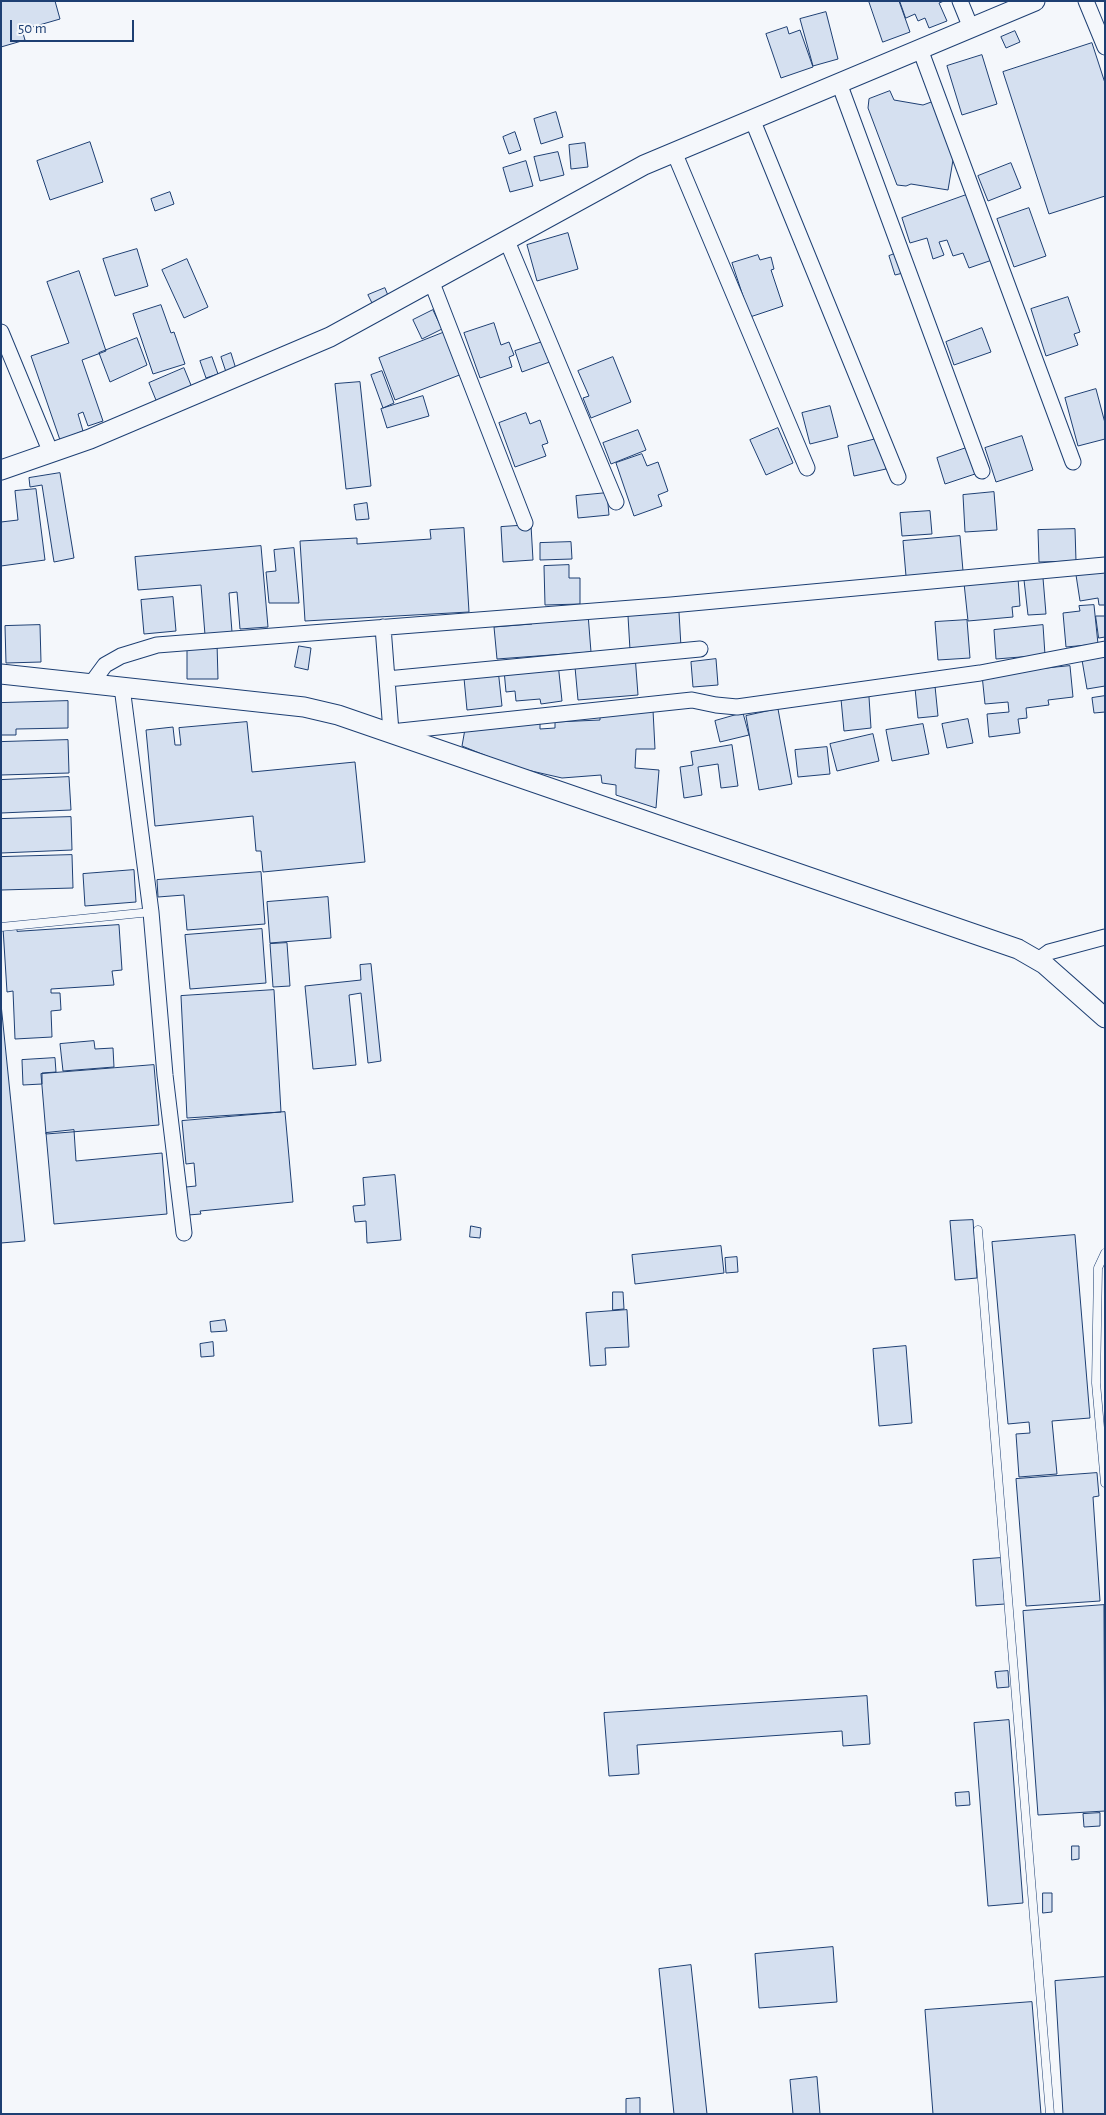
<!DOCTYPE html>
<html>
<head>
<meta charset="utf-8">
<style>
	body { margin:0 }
	#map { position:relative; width:1106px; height:2115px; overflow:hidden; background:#f4f7fb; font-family:"Alegreya Sans",sans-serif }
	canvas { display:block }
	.frame { position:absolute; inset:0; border:2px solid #1d3f73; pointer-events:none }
	.scale { position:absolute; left:10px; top:20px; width:124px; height:22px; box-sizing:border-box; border:2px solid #1d3f73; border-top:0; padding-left:6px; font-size:15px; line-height:18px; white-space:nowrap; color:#1d3f73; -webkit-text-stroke:4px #f4f7fb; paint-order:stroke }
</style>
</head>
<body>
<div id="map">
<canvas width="1106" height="2115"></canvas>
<div class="frame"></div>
<div class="scale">50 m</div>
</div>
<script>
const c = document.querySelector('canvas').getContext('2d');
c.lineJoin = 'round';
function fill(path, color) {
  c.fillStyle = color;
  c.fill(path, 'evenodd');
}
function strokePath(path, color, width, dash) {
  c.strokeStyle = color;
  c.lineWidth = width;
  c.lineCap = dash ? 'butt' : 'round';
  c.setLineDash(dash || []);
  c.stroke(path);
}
const building = new Path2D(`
	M1 1H55L60 19 22 30 25 40 1 47Z
	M869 1H899L910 32 883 42Z
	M900 1H944L939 3 947 21 929 28 925 18 918 21 915 14 906 18Z
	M826 12 838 59 813 66 800 19Z
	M787 27 789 34 800 30 813 67 781 78 766 34Z
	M1015 31 1020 42 1006 48 1001 37Z
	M1092 43 1105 83V196L1049 214 1003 72Z
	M982 55 997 104 962 115 947 66Z
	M890 91 894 100 923 105 934 101 954 154 948 190 911 184 906 186 897 185 868 108 869 99Z
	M556 112 563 137 541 144 534 119Z
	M515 132 521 150 509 154 503 137Z
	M90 142 103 182 50 200 37 161Z
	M585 143 588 167 571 169 569 145Z
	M558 152 564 175 540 181 534 157Z
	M526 161 533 186 510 192 503 168Z
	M1011 163 1021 188 988 201 978 176Z
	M170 192 174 204 155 211 151 199Z
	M969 194 995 259 969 268 963 253 953 256 947 240 939 242 944 255 933 259 927 238 910 243 902 218Z
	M1029 208 1046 256 1014 267 997 219Z
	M568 233 578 269 537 281 527 245Z
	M137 249 148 286 115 296 103 259Z
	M897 253 903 273 895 275 889 256Z
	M758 255 760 260 771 257 774 269 771 270 783 306 750 317 732 263Z
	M187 259 208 307 184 318 162 270Z
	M79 271 106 351 82 360 103 421 88 426 83 412 78 414 83 431 60 440 31 356 69 343 47 282Z
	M385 288 389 298 373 305 368 295Z
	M1068 297 1080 332 1074 334 1078 345 1046 356 1031 309Z
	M161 305 171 333 174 332 185 364 153 374 133 314Z
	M433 310 442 329 422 339 413 320Z
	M494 323 501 345 509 342 514 355 509 357 512 367 480 378 464 333Z
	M982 328 991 352 954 365 946 342Z
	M445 332 462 374 395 400 379 358Z
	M137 338 147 365 110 382 99 353Z
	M548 340 555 360 522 372 515 351Z
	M231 353 236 369 226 372 221 357Z
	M212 357 218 374 206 378 200 361Z
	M613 357 631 402 591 418 583 398 589 396 578 371Z
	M184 368 193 390 158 405 149 383Z
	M382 371 394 403 383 408 371 375Z
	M360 382 371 486 346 489 335 384Z
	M1096 389 1105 423V439L1078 446 1065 398Z
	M423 396 429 416 387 428 381 409Z
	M830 406 838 437 810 444 802 413Z
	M526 413 530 424 540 420 548 443 542 445 546 456 515 467 499 423Z
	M778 428 793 463 766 475 750 440Z
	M638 430 646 450 611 464 603 443Z
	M1022 436 1033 470 996 482 985 448Z
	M880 438 886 469 854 476 848 446Z
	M972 446 981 472 945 484 937 458Z
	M642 454 647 466 658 462 668 491 658 495 662 506 634 516 616 463Z
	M60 473 74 558 54 562 42 485 30 487 29 478Z
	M36 489 45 560 1 566V522L18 520 15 491Z
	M994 492 997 530 965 532 963 495Z
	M607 493 609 515 578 518 576 496Z
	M367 503 369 519 356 520 354 505Z
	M930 511 932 534 902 536 900 513Z
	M531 525 533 560 503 562 501 527Z
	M464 528 469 612 305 621 300 541 357 538V544L431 539 430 530Z
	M1075 529 1076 561 1039 562 1038 530Z
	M960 536 963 571 906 576 903 541Z
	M571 542 572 559 540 560V543Z
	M261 546 268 627 240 629 237 592 229 593 232 632 205 635 201 585 138 590 135 557Z
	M294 548 299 603H269L266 572 276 571 274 550Z
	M569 565V578H580V604L545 605 544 566Z
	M1105 570V605H1099L1098 598 1080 601 1076 575Z
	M1018 578 1020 606 1012 607 1013 617 968 621 964 583Z
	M1043 578 1046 614 1028 615 1024 580Z
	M173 597 176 631 144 634 141 600Z
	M1094 605 1098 644 1066 647 1063 613 1080 611 1079 606Z
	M679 612 681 647 630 650 628 616Z
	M588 614 591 652 497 659 494 627 532 624 531 619Z
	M1096 616H1105V637L1099 638Z
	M967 620 970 658 938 660 935 622Z
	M40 625 41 662 6 663 5 626Z
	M1043 625 1045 655 996 659 994 630Z
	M217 643 218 679H187V644Z
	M299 646 311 648 308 670 295 667Z
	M635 655 638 695 578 700 575 667Z
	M1105 656V686L1087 689 1082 660Z
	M716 659 718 685 693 687 691 662Z
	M558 663 562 701 541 704 540 699 516 701 515 691 506 692 504 670Z
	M1070 666 1073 697 1048 700 1049 705 1026 708 1027 718 1018 719 1020 733 989 737 987 714 1009 712 1008 702 985 704 982 675Z
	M498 669 502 706 467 710 464 678Z
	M935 686 938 716 918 718 915 688Z
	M1105 696V712L1094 713 1092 698Z
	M869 697 871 728 844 731 841 699Z
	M68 701V728L16 729V735H1V703Z
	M778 709 792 784 759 790 746 716Z
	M653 710 655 749H636L635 768 659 770 656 808 616 795V785L602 783 601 775 562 778 514 767 462 746 465 729 540 722V729L555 728V722L600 720V715Z
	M743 713 749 735 720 742 715 721Z
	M968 719 973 743 947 748 942 724Z
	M247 722 252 772 355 762 365 862 263 872 261 851H256L253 816 155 826 146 730 173 727 175 745H181L179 728Z
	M923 724 929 754 892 761 886 730Z
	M873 734 879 761 837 771 830 744Z
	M68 740 69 773 1 775V742Z
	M732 745 738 786 721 788 718 764 698 767 702 795 684 798 680 767 693 765 691 752Z
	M827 747 830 774 798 777 795 750Z
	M69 777 71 810 1 813V780Z
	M71 817 72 850 1 853V819Z
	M72 855 73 888 1 890V857Z
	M134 870 136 902 85 906 83 874Z
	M261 872 265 924 187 930 184 895 158 897 157 880Z
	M328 897 331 938 270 943 267 902Z
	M119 925 122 970 112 971 114 985 51 989V993H60L61 1010 51 1011 52 1037 15 1039 13 991 7 992 3 928 17 927V931Z
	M262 929 266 983 190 989 185 935Z
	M287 943 290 986 273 987 270 944Z
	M371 964 381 1061 368 1063 361 993 349 995 356 1065 313 1069 305 986 361 980 360 965Z
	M274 990 281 1112 187 1118 181 996Z
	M1 1004 25 1241 1 1243Z
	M94 1041 95 1049 113 1048 114 1067 63 1071 60 1044Z
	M55 1058 56 1072 42 1073V1084L23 1085 22 1060Z
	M154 1065 159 1125 46 1134 41 1074Z
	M285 1112 293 1202 200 1211 201 1214 188 1215 186 1187 196 1186 194 1163 186 1164 182 1121Z
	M74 1130 76 1161 162 1153 167 1214 54 1224 46 1133Z
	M395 1175 401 1240 367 1243 366 1221 355 1222 353 1206 365 1205 363 1178Z
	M973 1220 977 1278 955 1280 950 1221Z
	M471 1226 481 1228 480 1238 470 1237Z
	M1075 1235 1090 1418 1052 1421 1057 1474 1019 1477 1016 1434 1030 1433 1029 1422 1008 1424 992 1242Z
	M721 1246 724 1273 635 1284 632 1255Z
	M737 1257 738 1272 726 1273 725 1258Z
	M613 1292H623L624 1309 613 1310Z
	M627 1310 629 1347 605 1348 606 1365 590 1366 586 1313Z
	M225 1320 227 1331 211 1332 210 1322Z
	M213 1342 214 1356 201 1357 200 1344Z
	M906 1346 912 1423 879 1426 873 1349Z
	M1097 1473 1099 1496 1093 1497 1100 1601 1026 1606 1016 1479Z
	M1001 1558 1005 1604 976 1606 973 1560Z
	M1104 1605 1105 1811 1038 1815 1023 1611Z
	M1008 1671 1009 1687 997 1688 995 1672Z
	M867 1696 870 1744 843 1746 842 1731 637 1745 639 1774 609 1776 604 1713Z
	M1009 1720 1023 1903 988 1906 974 1723Z
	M969 1792 970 1805 956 1806 955 1793Z
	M1100 1813V1826L1084 1827 1083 1814Z
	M1072 1846H1079V1859L1072 1860Z
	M1043 1893H1052V1912L1043 1913Z
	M833 1947 837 2002 759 2008 755 1954Z
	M691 1965 707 2114H674L659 1969Z
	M1105 1977V2114H1063L1055 1981Z
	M1032 2002 1041 2114H933L925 2010Z
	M817 2077 820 2114H793L790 2080Z
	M640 2098V2114H626V2099Z`);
const service = new Path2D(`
	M1 927 151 912
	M978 1230 1050 2114
	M1105 1253 1098 1268 1096 1383 1105 1483`);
const minor = new Path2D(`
	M960 1 971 28
	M1086 1 1105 47
	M920 49 1073 462
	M839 83 982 471
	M752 119 898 477
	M674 152 807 468
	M507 241 616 502
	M432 283 525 523
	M1 332 51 453
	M383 627 391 732 692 700 716 705 737 707 980 673 1105 649
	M387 679 700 649
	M91 684 105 665 121 656 157 645 671 605 1105 565
	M122 687 151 912 165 1075 184 1233
	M1038 960 1049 952 1105 937`);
const tertiary = new Path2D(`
	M1 470 90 439 330 337 644 165 1035 1
	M1 674 304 707 338 715 1018 949 1044 964 1105 1018`);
fill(building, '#d5e0f0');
strokePath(building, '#1d3f73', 1);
strokePath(service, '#1d3f73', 9);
strokePath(minor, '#1d3f73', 17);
strokePath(tertiary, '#1d3f73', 21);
strokePath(service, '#f4f7fb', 8);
strokePath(minor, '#f4f7fb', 15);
strokePath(tertiary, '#f4f7fb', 19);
</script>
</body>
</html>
